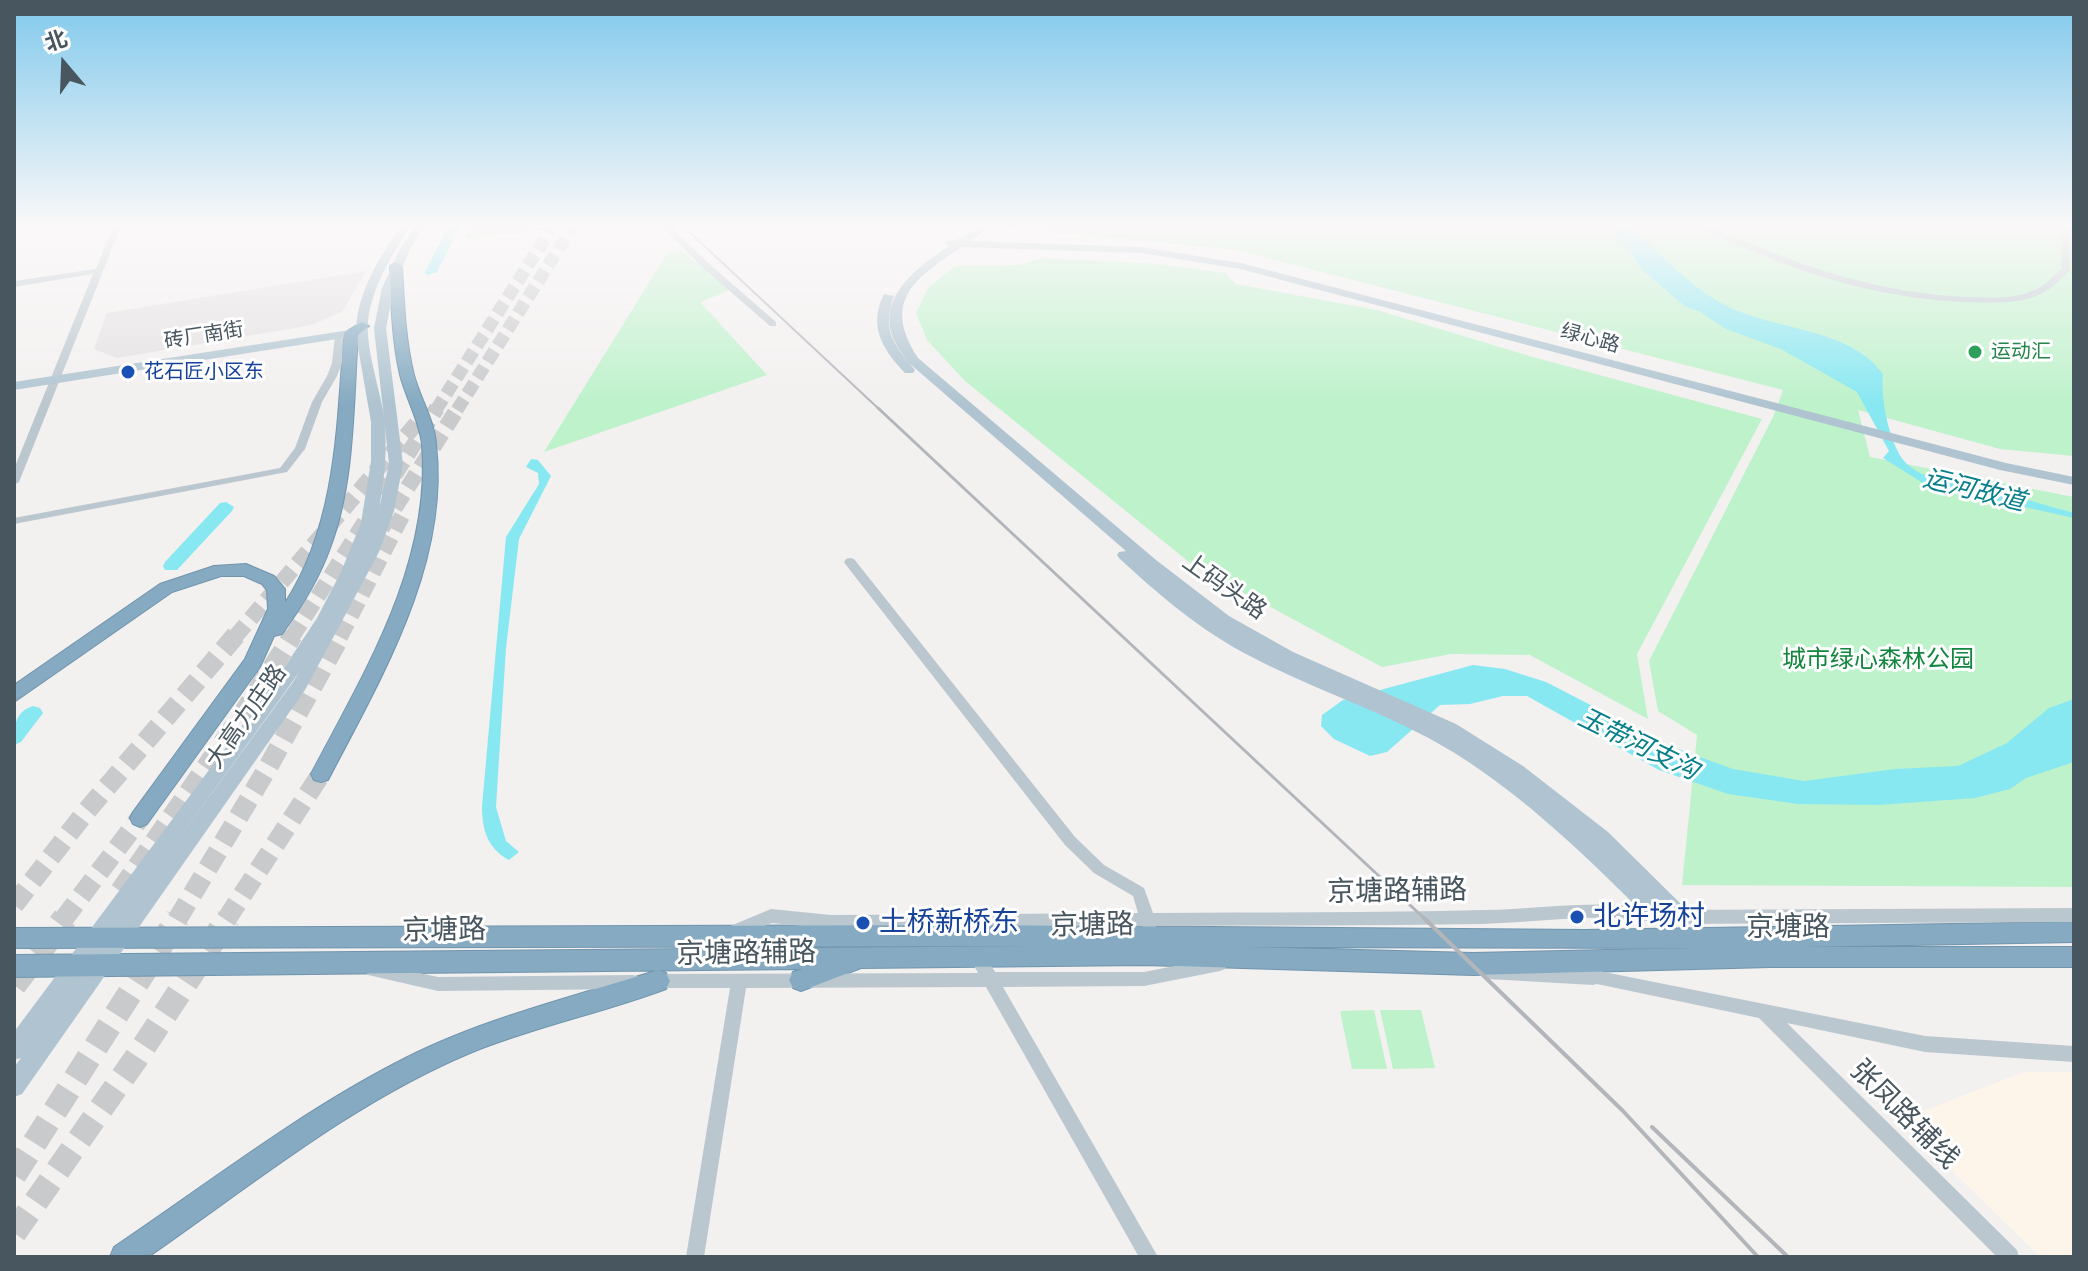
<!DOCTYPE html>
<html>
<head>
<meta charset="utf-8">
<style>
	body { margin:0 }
	#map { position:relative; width:2088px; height:1271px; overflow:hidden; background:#f3f0f0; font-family:Arial,"Noto Sans SC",sans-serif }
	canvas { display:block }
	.frame { position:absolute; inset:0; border:16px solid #47565f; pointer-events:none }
	.north { position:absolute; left:24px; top:24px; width:80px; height:80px; -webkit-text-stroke:6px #fff; paint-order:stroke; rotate:341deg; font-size:22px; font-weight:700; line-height:32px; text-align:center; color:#47565f }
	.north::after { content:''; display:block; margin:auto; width:28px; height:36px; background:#47565f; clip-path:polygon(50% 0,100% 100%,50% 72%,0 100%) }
</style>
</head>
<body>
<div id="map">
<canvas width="2088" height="1271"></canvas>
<div class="frame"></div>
<div class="north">北</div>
</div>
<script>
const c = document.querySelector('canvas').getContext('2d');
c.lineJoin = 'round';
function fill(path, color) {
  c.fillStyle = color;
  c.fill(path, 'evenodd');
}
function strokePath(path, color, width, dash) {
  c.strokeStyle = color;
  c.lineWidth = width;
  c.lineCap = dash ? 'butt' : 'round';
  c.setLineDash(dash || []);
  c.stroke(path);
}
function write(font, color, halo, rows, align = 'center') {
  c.font = font + ' Arial,"Noto Sans SC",sans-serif';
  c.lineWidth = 6;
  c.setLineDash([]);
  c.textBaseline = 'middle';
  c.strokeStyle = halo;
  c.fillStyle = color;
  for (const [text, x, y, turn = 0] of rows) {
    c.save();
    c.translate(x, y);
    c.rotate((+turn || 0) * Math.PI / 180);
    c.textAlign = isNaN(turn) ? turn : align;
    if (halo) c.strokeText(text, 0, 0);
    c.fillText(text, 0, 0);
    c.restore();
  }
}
const commercial = new Path2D(`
	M2024 1072H2074V1257H2040L1900 1120Z`);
const education = new Path2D(`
	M366 271 343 311 312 325 117 358 94 349 107 313Z`);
const green = new Path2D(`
	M471 226H589L465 238Z
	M2074 226V456L2000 449 1858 410 1870 457 2074 497V887L1682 885 1697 735 1658 711 1649 661 1774 415 1783 390 1236 250 1002 227Z
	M681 250 730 290 700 302 767 375 544 452 668 252Z
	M1043 258 1158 264 1225 273 1236 284 1377 310 1533 357 1762 419 1637 654 1648 719 1530 655 1451 654 1382 667 1194 566 965 381 927 340 916 313 928 288 955 266 1019 265Z
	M1374 1010 1387 1069H1352L1340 1011Z
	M1380 1010H1421L1435 1068 1393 1069Z`);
const water = new Path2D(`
	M1611 226H1629C1660 252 1687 285 1723 304 1772 331 1848 326 1883 374 1880 397 1889 442 1904 461 1921 481 1956 481 1979 486 2011 494 2042 505 2074 513V518L1926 485 1883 458 1889 451 1857 392 1781 349 1726 329 1699 311 1686 307 1643 271Z
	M531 459 538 460 551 476 519 539 506 648 496 807 506 841 519 852 509 860C487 848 482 829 482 806L506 537 539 484 538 473 526 467Z
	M1473 665 1505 669 1546 682 1672 747 1733 769 1804 781 1895 769 1958 766 2007 743 2049 708 2074 699V762L2026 778 2010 789 1975 798 1879 805 1798 804 1728 794 1659 770 1527 696H1503L1470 704 1440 705 1387 752 1370 756 1334 739 1321 726 1322 715 1343 700Z`);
const river = new Path2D(`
	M448 226H460L437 272 427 275 425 272Z
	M226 502 234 507 232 511 177 570H165L163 566 165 562 220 503Z
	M33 706 40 708 43 713 21 742 14 745C14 728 14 712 33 706Z`);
const highwayTunnelFar3 = new Path2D(`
	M436 410 553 226
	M457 410 573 226`);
const highwayTunnelFar2 = new Path2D(`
	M382 528 458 408
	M235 637 421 418
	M292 637 437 408
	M340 637 402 516`);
const highwayTunnelFar1 = new Path2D(`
	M120 891 240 718 293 635
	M14 905 84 814 236 635
	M63 920 140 818
	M177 920 267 769 341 635
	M226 920 321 774`);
const highwayTunnel = new Path2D(`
	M14 985 65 918
	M14 1175 178 918
	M14 1233 137 1057 228 918`);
const minor = new Path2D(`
	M113 226H121L19 482 14 485V469L93 274 14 287V281L96 269Z
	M661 226H670L707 262 776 322V326H770L701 266Z
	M1700 226H1711C1794 265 1879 294 1971 297 1991 298 2014 299 2032 291 2044 287 2052 277 2062 269L2061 226H2069L2070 270C2060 280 2050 291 2036 296 2016 304 1991 303 1969 302 1893 300 1820 280 1750 250 1733 243 1715 236 1700 226Z
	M339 332 343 335 342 363 337 376 322 402 305 449 287 472 14 524V518L280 468 295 448 312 402 327 376 332 363 335 335Z
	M850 558 854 559 1075 837 1104 865 1144 888 1153 913C1263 912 1373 913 1483 910 1544 909 1603 898 1665 910L2074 908V922L1665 924C1602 911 1545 922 1482 924 1373 926 1265 925 1156 926L1154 931 1149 933 1144 931 1142 926 831 929 772 923 733 939 728 937 725 932 728 927 771 909 831 915 1138 913 1133 896 1094 873 1065 845 846 565 844 562 846 559Z
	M976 947 981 949 995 972H1144L1220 957 1225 959 1228 964 1225 969 1220 971 1144 986 1003 987 1158 1257H1139L986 987 746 988 704 1257H686L730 988H656L650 986 648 981 650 976 656 974 978 973 968 954 971 949Z
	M1573 960 1604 972 1925 1036 2074 1046V1062L1925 1052 1787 1023 2017 1250 2019 1257H1997L1759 1018 1597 984 1593 985 1488 979 1483 977 1480 972 1483 967 1488 965 1566 969 1568 962Z
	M373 963 438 977 633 975 639 977 641 982 639 987 633 989 438 991 368 975 365 970 368 965Z`);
const major = new Path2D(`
	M401 226H411C392 254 372 287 368 321 366 349 378 382 383 411 389 448 384 486 376 522L389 464 374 328 382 288 400 249 415 226H425L410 249 394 288 386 328 403 464 394 511 379 552 305 690 22 1094 14 1097V1067L21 1058 14 1060V1032L276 680 317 618 341 572 361 523 371 461V422L356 336 14 390V382L356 329C358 291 380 256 401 226ZM299 672 293 682 172 848 288 688Z
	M978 226H990L971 241 1141 247 1241 263 2006 463 2074 477V485L2000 470 1240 269 1141 253 962 247C915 278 881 301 918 358L1156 560 1229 616 1293 652 1456 724 1523 766 1608 832 1687 910 1690 916 1687 922 1680 925 1667 916 1665 921 1658 924 1651 921C1590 860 1527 798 1453 752 1389 713 1316 691 1250 656 1201 631 1159 595 1119 558L1117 555 1119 552 1126 551 909 363C903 354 895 345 892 335 879 295 919 266 949 246L945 243 946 241 957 240Z
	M884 294 894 296C881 331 894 344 915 370L913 373H905C882 349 868 325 884 294Z`);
const highway = new Path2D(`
	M396 262 402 266C404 302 405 339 414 375 420 398 434 419 436 444 450 563 381 678 328 780L321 782 314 780 311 774C364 673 432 564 422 444 419 420 406 398 400 375 392 340 391 302 390 266Z
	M362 322 369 326 358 335C353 405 355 482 330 548 319 579 301 608 282 634L274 636 260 667 147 824 140 827 133 824 130 818 133 812 245 659 268 609 267 590 262 584 244 576H221L172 592 14 702V685L160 584 214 566 246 564 274 576 285 589V603C337 523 337 425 344 333Z
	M2074 922V942L1800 947H2074V967H1770L1473 975 1144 965 861 968 801 991 793 988 789 980 793 972 803 969 14 977V955L1035 946 14 948V928L967 925 1584 930ZM1247 947 1695 948 1473 953Z
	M658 970 666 973 670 981 666 989C602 1013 533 1027 470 1053 353 1102 252 1185 148 1257H110L114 1247C206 1185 296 1115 394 1064 476 1020 570 998 658 970Z`);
const railFar2 = new Path2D(`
	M683 226 880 410`);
const railFar1 = new Path2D(`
	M878 408 1426 920`);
const rail = new Path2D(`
	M1424 918 1623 1111 1758 1257
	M1652 1127 1788 1257`);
const markers = [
	[1975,352,8,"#2e9e5b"],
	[128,372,8,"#1a4fb4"],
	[1577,917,8,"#1a4fb4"],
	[863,923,8,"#1a4fb4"]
];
const farStreetnames = [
	["砖厂南街",204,336,-9],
	["绿心路",1590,339,15]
];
const farLeisurenames = [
	["运动汇",1991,352]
];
const farTransitnames = [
	["花石匠小区东",144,372]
];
const streetNames = [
	["上码头路",1224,587,35],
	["大高力庄路",247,717,-55]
];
const parkNames = [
	["城市绿心森林公园",1878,660]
];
const waterNames = [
	["运河故道",1974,491,14],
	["玉带河支沟",1638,745,26]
];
const nearStreetnames = [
	["京塘路辅路",1397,892,-1],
	["京塘路",1092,926,-1],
	["京塘路",1788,928],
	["京塘路",444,931,-1],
	["京塘路辅路",746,954,-1],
	["张凤路辅线",1904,1115,45]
];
const nearTransitnames = [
	["北许场村",1593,917],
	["土桥新桥东",879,923]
];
fill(commercial, '#fdf5ea');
fill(education, '#e4e1e2');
fill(green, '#bdf2cb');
fill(water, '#88e8f1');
fill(river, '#88e8f1');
strokePath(highwayTunnelFar3, '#c8cacc', 13, [13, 6]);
strokePath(highwayTunnelFar2, '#c8cacc', 16, [16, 8]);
strokePath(highwayTunnelFar1, '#c8cacc', 20, [20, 10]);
strokePath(highwayTunnel, '#c8cacc', 25, [25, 13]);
strokePath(highway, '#7195ad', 2);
fill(minor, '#bbc7ce');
fill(major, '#afc4d0');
fill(highway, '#85aac1');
strokePath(railFar2, '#b2b6bb', 2);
strokePath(railFar1, '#b2b6bb', 3);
strokePath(rail, '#b2b6bb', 4);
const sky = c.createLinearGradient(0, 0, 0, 404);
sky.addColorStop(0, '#81c9ec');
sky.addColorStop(0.56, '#faf8f8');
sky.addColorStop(1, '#faf8f800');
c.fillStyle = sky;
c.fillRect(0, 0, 2088, 404);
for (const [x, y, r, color] of markers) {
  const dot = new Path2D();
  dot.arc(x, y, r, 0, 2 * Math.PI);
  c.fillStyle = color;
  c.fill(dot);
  strokePath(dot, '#fff', 3);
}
write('20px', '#47565f', '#fff', farStreetnames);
write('20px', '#27864d', '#fff', farLeisurenames, 'left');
write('20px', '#164399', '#fff', farTransitnames, 'left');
write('24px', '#47565f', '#fff', streetNames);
write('24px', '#12853e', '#fff', parkNames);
write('italic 26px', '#08808b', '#fff', waterNames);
write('28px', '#47565f', '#fff', nearStreetnames);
write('28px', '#164399', '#fff', nearTransitnames, 'left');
</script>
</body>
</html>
